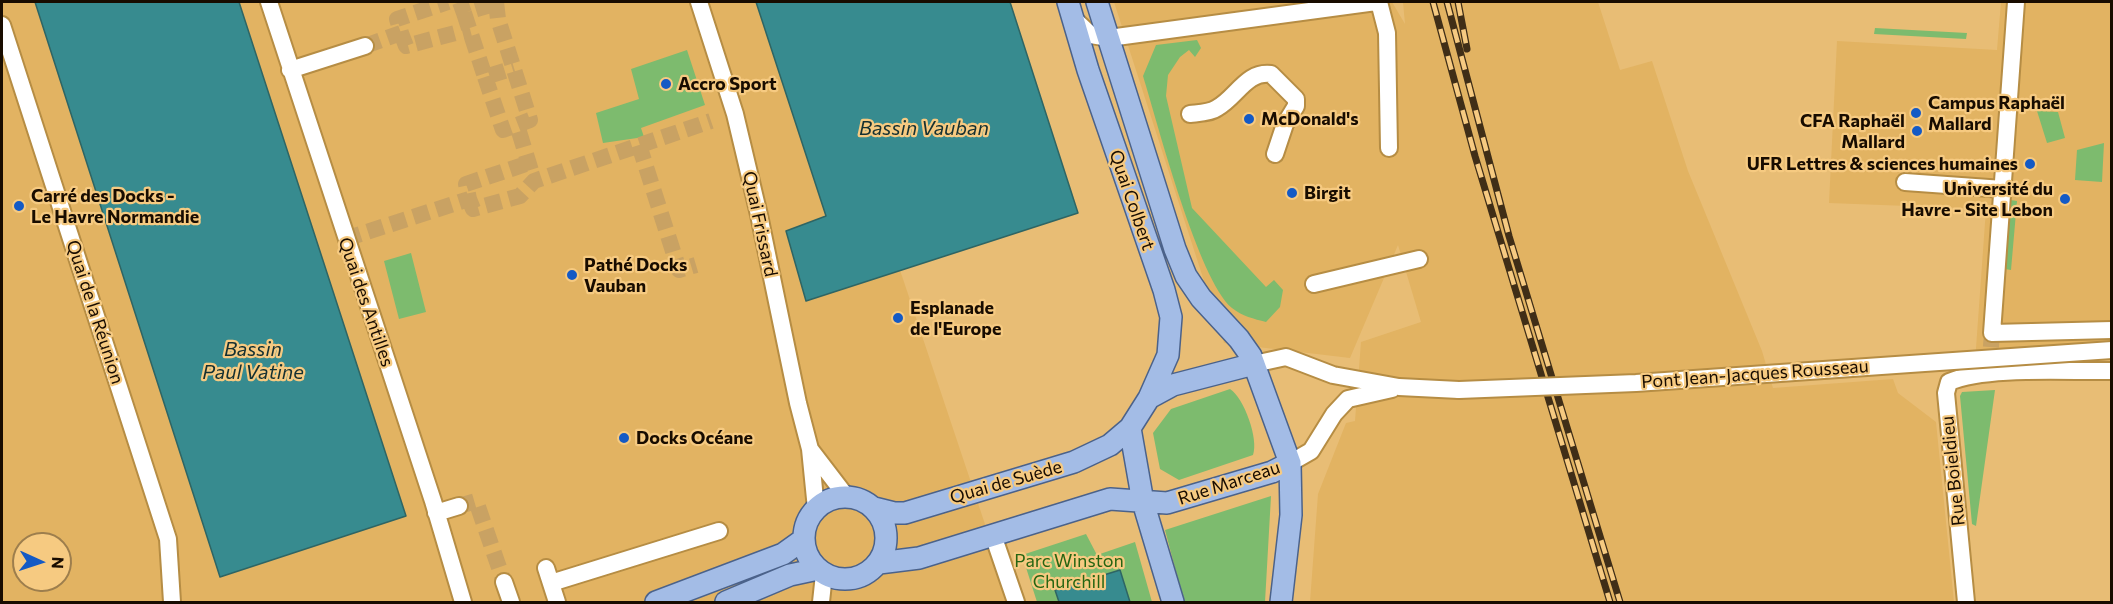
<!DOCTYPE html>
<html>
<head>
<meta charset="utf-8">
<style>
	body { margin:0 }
	#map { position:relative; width:2113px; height:604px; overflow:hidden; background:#e8bd75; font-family:Commissioner,sans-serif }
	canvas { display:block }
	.frame { position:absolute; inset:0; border:3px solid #180c00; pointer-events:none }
	.north { position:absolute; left:12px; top:532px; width:60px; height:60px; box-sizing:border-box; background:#f6ca81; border:2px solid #9d7e4d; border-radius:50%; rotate:93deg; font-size:16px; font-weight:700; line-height:24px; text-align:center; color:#180c00 }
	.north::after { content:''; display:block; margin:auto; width:21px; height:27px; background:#145ac5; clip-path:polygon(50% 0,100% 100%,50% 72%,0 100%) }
</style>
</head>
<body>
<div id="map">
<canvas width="2113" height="604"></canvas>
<div class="frame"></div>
<div class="north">N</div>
</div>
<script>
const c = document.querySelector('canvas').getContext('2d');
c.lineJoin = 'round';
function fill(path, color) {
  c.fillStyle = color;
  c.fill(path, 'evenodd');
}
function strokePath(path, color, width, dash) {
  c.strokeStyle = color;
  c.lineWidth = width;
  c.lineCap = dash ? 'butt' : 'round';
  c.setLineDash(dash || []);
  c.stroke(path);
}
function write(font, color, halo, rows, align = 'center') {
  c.font = font + ' Commissioner,sans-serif';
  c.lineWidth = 4.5;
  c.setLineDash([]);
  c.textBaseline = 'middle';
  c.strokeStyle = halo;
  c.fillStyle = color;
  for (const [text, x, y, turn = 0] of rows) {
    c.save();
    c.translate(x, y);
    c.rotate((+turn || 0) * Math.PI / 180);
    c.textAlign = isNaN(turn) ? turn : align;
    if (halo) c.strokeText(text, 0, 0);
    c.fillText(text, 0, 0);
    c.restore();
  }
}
const built = new Path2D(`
	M2 2H802L902 276 1011 602H2ZM24 544H60V580H24Z
	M1114 2H1392L1405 24 1403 2H1598L1620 70 1652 61 1688 171 1762 351 1773 388 1893 379 1898 393 1936 422 1954 602H1310L1318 494 1346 423 1355 421 1361 342 1421 322 1398 245 1350 358 1224 343Z
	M2001 2H2111V351L1975 362 1986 209 1829 203 1837 41 1997 50Z`);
const green = new Path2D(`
	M1875 28 1967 33 1966 39 1874 34Z
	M1197 40 1201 48 1195 57 1189 50 1180 57 1168 75 1166 96 1192 208 1266 287 1274 280 1283 290 1280 307 1266 322C1254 319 1242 316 1232 308 1198 279 1158 125 1143 76L1156 45Z
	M687 50 705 105 641 128 644 137 603 143 596 113 639 99 631 69Z
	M2037 111 2058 112 2065 138 2047 143Z
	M2104 143 2102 182 2075 180 2077 150Z
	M2010 200 2017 201 2011 270 2005 269Z
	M411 253 426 312 399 319 384 261Z
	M1230 389C1244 398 1259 439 1253 455L1179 480 1160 469 1153 433 1171 409Z
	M1995 390 1976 526 1972 524 1960 396 1962 392Z
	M1271 496 1265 602H1184L1165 530Z
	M1086 534 1097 555 1135 542 1152 602H1037L1022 555Z`);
const water = new Path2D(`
	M35 2H239L406 516 220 577Z
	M756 2H1010L1078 213 806 301 786 231 826 216Z
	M1120 570 1130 602H1059L1055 590Z`);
const minorTunnel = new Path2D(`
	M460 2 464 13 500 2
	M496 2 498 19 530 120 517 125 532 174
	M464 13 485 77 514 68
	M401 33 406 46 470 29
	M365 46 401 33 397 19 448 2
	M485 77 503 130 517 125
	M639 145 679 270 696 265
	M469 199 473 209 520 196 534 181 711 121
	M345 239 469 199 466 184 529 163
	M1989 371 1992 333
	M459 506 476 501 504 582`);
const minor = new Path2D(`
	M269 2 433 501 463 602
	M699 2 735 114 759 215 798 403 810 449 816 509
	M1379 2 1387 33 1389 148
	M2016 2 1992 333 2112 330
	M1073 18 1091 35 1109 38 1376 2
	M2 25 168 539 172 602
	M290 70 365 46
	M1190 114C1198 113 1210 113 1217 108 1237 97 1246 71 1271 74L1296 99V106L1285 124 1275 154
	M1905 182 2003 189
	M1314 284 1419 259
	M1254 364 1286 357 1333 375 1399 387 1459 390
	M810 449 846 496
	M1290 463 1311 451 1334 414 1348 399 1392 389
	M436 513 459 506
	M993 535 1016 602
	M546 568 557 602
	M504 582 511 602
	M551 583 719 531
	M821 602 824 574
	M1966 602 1946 393 1949 382C1986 366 2069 372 2112 371`);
const major = new Path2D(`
	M1097 2 1175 249 1186 276 1201 298 1239 339 1251 356 1290 463 1291 515 1281 602
	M1149 398 1173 385 1254 364
	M1130 428 1143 502 1173 602
	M804 538a41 41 0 1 1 82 0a41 41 0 1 1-82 0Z
	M874 508 894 513H905L1074 462 1110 445 1130 428 1149 398 1168 355 1171 317 1164 290 1088 70 1068 2
	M879 563 919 558 1110 499 1167 503 1272 472 1290 463
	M656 602 783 554 804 539
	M726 602 790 575 818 569`);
const rail = new Path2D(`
	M1433 2 1475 156 1610 602
	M1447 2 1509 236 1620 602
	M1458 2 1467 49`);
const minorBridge = new Path2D(`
	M1459 390 1636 383 2112 350`);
const markers = [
	[666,84,6,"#145ac5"],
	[1916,113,6,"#145ac5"],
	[1249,119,6,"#145ac5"],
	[1917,131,6,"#145ac5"],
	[2030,164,6,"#145ac5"],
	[1292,193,6,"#145ac5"],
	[2065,199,6,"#145ac5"],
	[19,206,6,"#145ac5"],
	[572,275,6,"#145ac5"],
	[898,318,6,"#145ac5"],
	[624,438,6,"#145ac5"]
];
const poiNames = [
	["Accro Sport",678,84],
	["Campus Raphaël",1928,103],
	["Mallard",1928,124],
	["McDonald's",1261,119],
	["CFA Raphaël",1905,121,"right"],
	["Mallard",1905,142,"right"],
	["UFR Lettres & sciences humaines",2018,164,"right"],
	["Université du",2053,189,"right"],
	["Havre - Site Lebon",2053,210,"right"],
	["Birgit",1304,193],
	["Carré des Docks -",31,196],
	["Le Havre Normandie",31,217],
	["Pathé Docks",584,265],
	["Vauban",584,286],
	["Esplanade",910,308],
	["de l'Europe",910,329],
	["Docks Océane",636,438]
];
const streetNames = [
	["Quai Colbert",1132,200,71],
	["Quai Frissard",760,224,78],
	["Quai des Antilles",366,302,71],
	["Quai de la Réunion",95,312,72],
	["Pont Jean-Jacques Rousseau",1755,374,-4],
	["Rue Boieldieu",1953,471,-96],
	["Quai de Suède",1006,482,-16],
	["Rue Marceau",1229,483,-18]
];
const parkNames = [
	["Parc Winston",1069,561],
	["Churchill",1069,582]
];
const waterNames = [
	["Bassin Vauban",924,128],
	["Bassin",253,349],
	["Paul Vatine",253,372]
];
fill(built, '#e2b362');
fill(green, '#7dbb6e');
fill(water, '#378b8f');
strokePath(water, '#2e6564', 1.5);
strokePath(minorTunnel, '#c9a263', 16, [16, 8]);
strokePath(minor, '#b68d44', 20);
strokePath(major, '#4b628a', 24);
strokePath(minor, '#fff', 16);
strokePath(major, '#a3bce6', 21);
strokePath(rail, '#402e17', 7);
strokePath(rail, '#f6ca81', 4.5, [14]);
strokePath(minorBridge, '#b68d44', 20, []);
strokePath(minorBridge, '#fff', 16);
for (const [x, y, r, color] of markers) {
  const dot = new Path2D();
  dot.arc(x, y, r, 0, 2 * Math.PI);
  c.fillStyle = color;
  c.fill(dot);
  strokePath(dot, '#f6ca81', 2);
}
write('bold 18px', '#180c00', '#f6ca81', poiNames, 'left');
write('18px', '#180c00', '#f6ca81', streetNames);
write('18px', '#266512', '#f6ca81', parkNames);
write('italic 20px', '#153031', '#f6ca81', waterNames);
</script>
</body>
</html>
